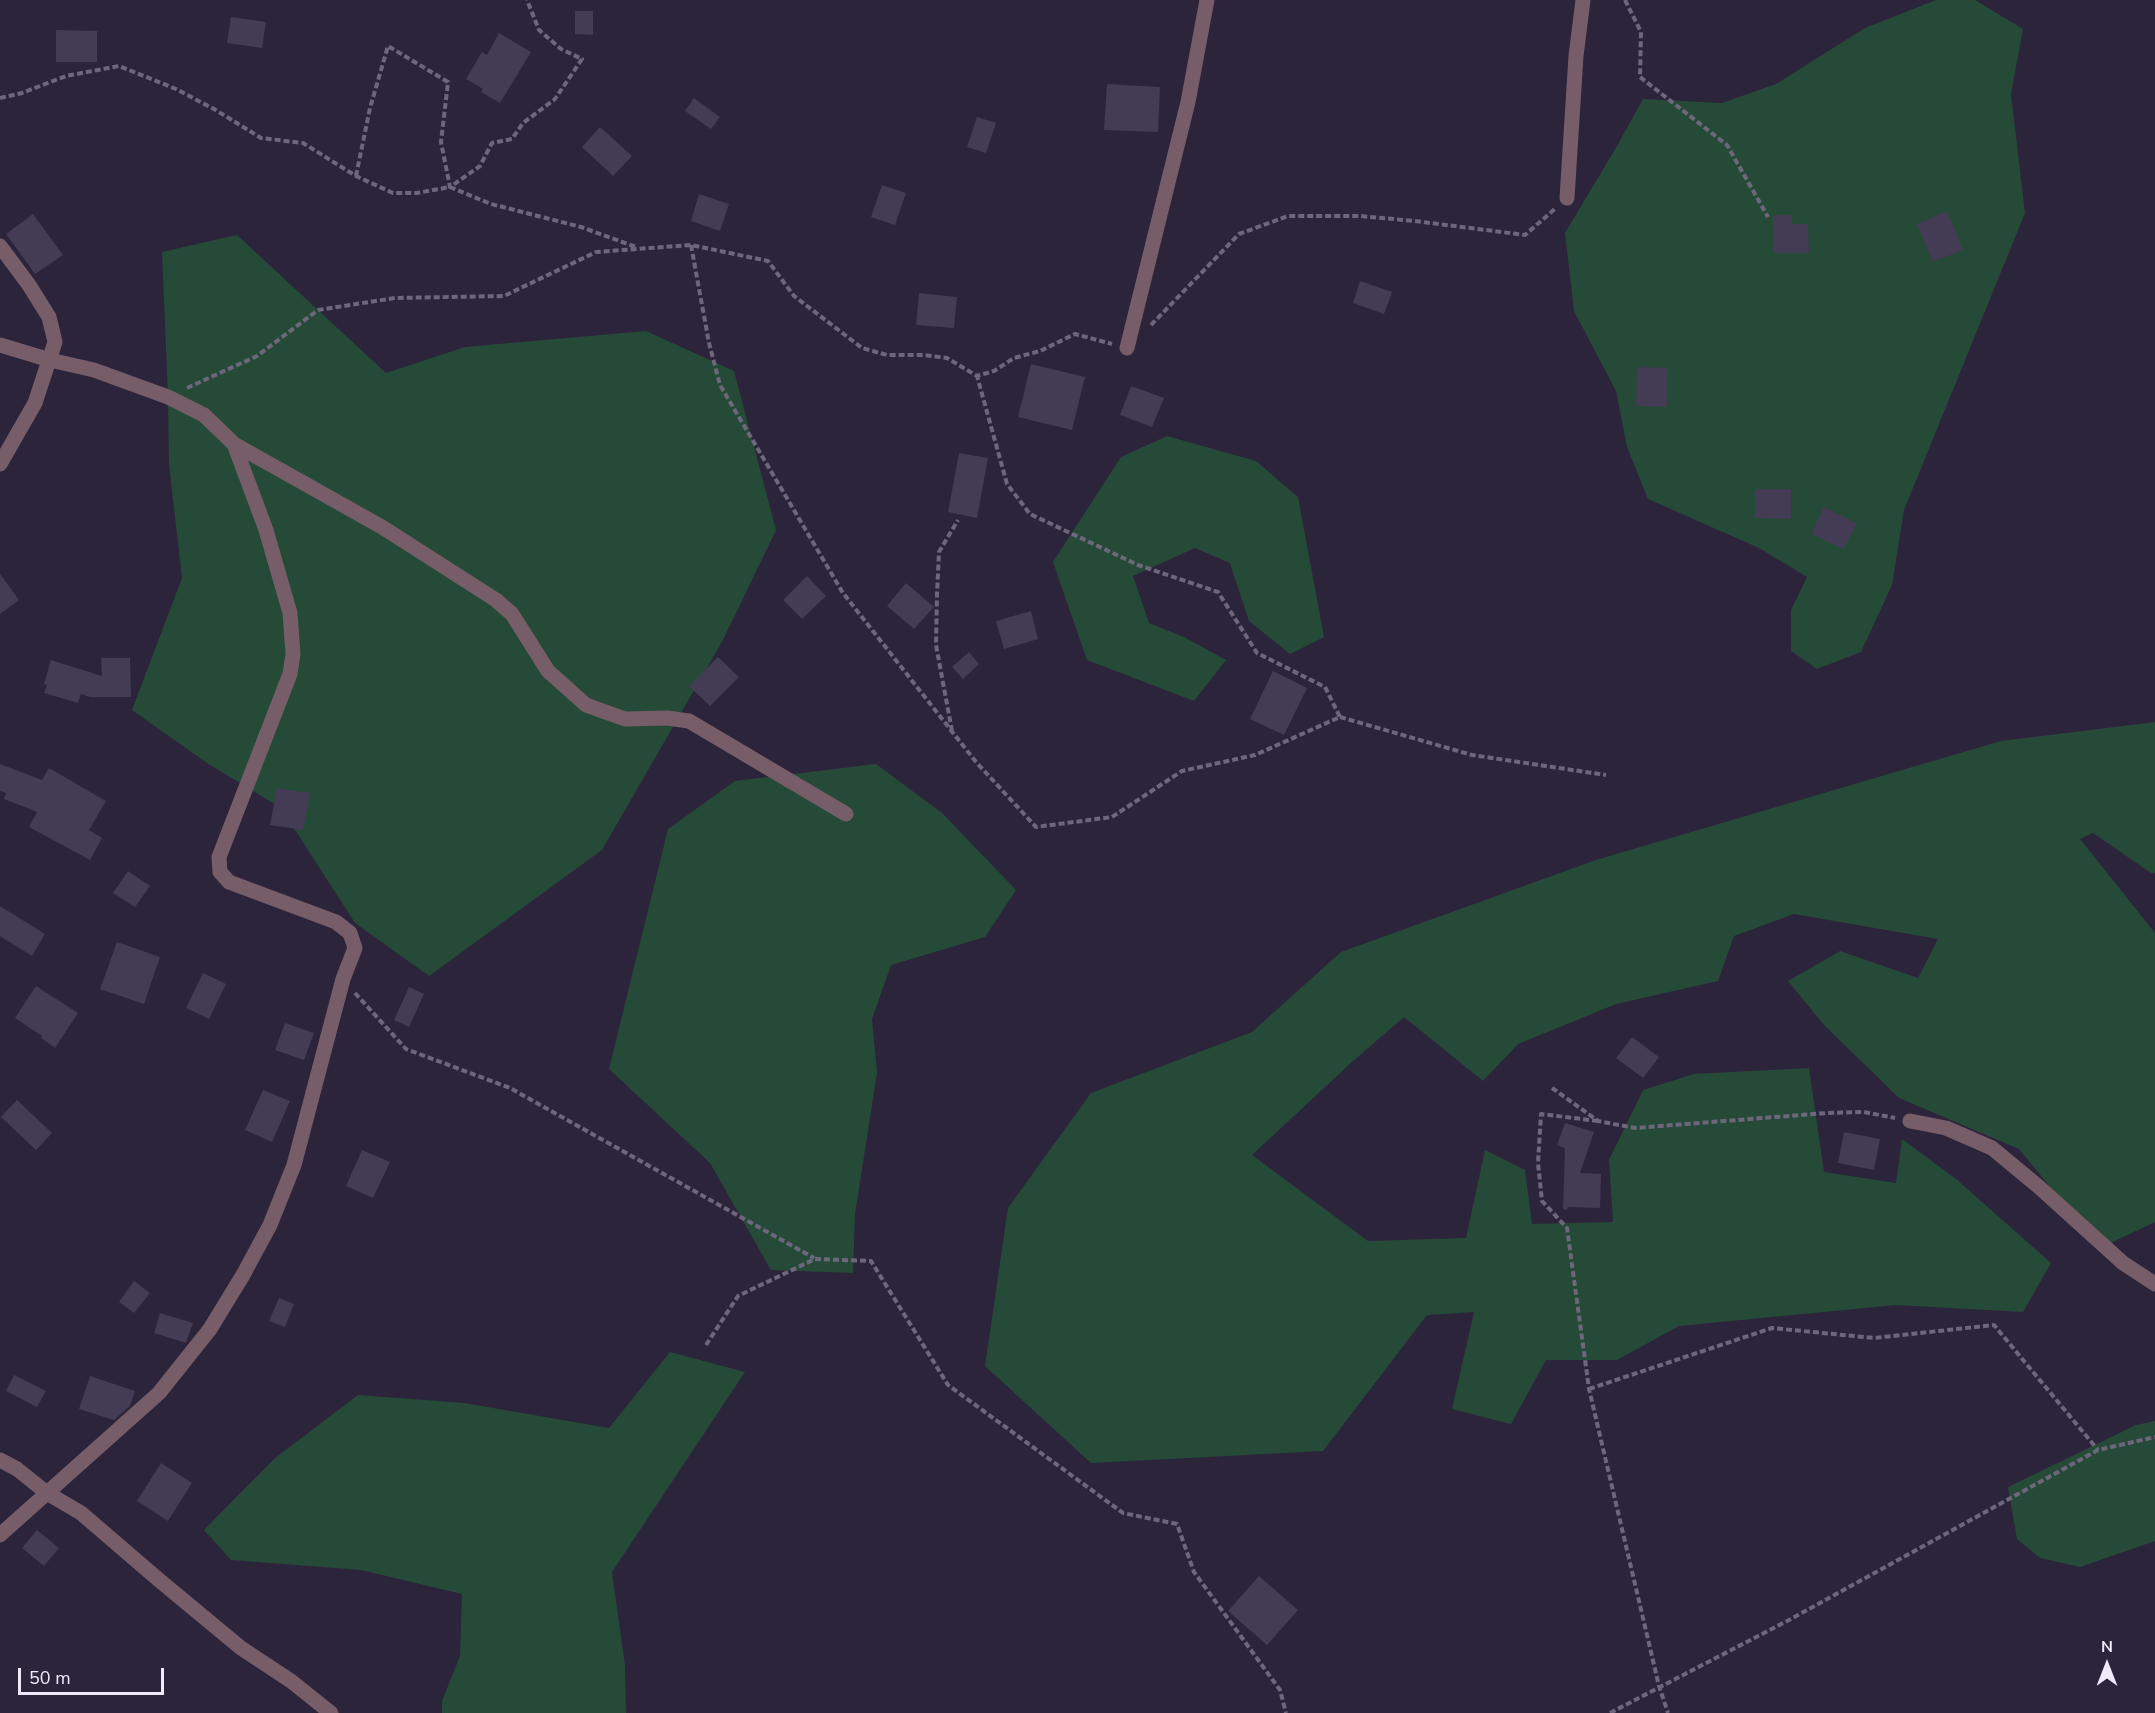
<!DOCTYPE html>
<html>
<head>
<meta charset="utf-8">
<style>
	body { margin:0 }
	#map { position:relative; width:2155px; height:1713px; overflow:hidden; background:#2c243b; font-family:"Nunito Sans",sans-serif }
	canvas { display:block }
	.north { position:absolute; left:2077px; top:1635px; width:60px; height:60px; -webkit-text-stroke:4px #2c243b; paint-order:stroke; rotate:0deg; font-size:16px; font-weight:700; line-height:24px; text-align:center; color:#efeafa }
	.north::after { content:''; display:block; margin:auto; width:21px; height:27px; background:#efeafa; clip-path:polygon(50% 0,100% 100%,50% 72%,0 100%) }
	.scale { position:absolute; left:18px; top:1668px; width:146px; height:27px; box-sizing:border-box; border:3px solid #efeafa; border-top:0; padding-left:8px; font-size:18px; line-height:21px; white-space:nowrap; color:#efeafa; -webkit-text-stroke:4px #2c243b; paint-order:stroke }
</style>
</head>
<body>
<div id="map">
<canvas width="2155" height="1713"></canvas>
<div class="north">N</div>
<div class="scale">50 m</div>
</div>
<script>
const c = document.querySelector('canvas').getContext('2d');
c.lineJoin = 'round';
function fill(path, color) {
  c.fillStyle = color;
  c.fill(path, 'evenodd');
}
function strokePath(path, color, width, dash) {
  c.strokeStyle = color;
  c.lineWidth = width;
  c.lineCap = dash ? 'butt' : 'round';
  c.setLineDash(dash || []);
  c.stroke(path);
}
const green = new Path2D(`
	M1936 0H1975L2023 29 2011 94 2025 213 1904 510 1892 585 1861 652 1817 669 1791 651V610L1807 577 1759 548 1648 499 1627 447 1616 391 1574 311 1565 233 1617 146 1643 99 1722 103 1776 84 1865 28Z
	M237 235 386 373 465 347 646 331 734 371 776 530 723 640 602 850 429 976 355 923 281 808 207 763 132 710 182 578 169 464 168 397 162 252Z
	M1167 436 1256 461 1298 497 1324 637 1290 654 1249 621 1230 563 1195 548 1133 576 1149 623 1184 637 1226 660 1194 701 1087 660 1053 562 1121 457Z
	M2155 722V873H2151L2093 833 2080 839 2155 933V1222L2100 1248 2019 1149 1899 1098 1824 1025 1788 981 1840 951 1918 978 1938 939 1794 914 1734 936 1718 981 1616 1004 1518 1044 1483 1081 1404 1017 1352 1062 1252 1155 1368 1241 1466 1238 1485 1150 1525 1170 1532 1224 1613 1222 1609 1160 1643 1090 1694 1074 1809 1068 1824 1172 1896 1183 1902 1139 1956 1179 2051 1263 2023 1312 1896 1305 1679 1326 1617 1360H1546L1511 1424 1452 1409 1474 1312 1427 1315 1323 1451 1091 1463 985 1366 1008 1208 1091 1093 1252 1032 1341 952 1596 860 2001 741Z
	M876 764 942 813 1016 890 985 937 891 965 872 1019 877 1073 855 1214 853 1273 771 1270 710 1163 609 1069 668 829 735 781Z
	M670 1352 745 1372 612 1572 625 1666 626 1713H442V1701L460 1656 462 1594 361 1570 231 1560 204 1530 274 1459 358 1395 464 1403 609 1428Z
	M2155 1421V1541L2080 1567 2040 1558 2017 1539 2008 1487 2136 1425Z`);
const building = new Path2D(`
	M575 11H593V35L575 34Z
	M231 17 266 22 262 48 227 43Z
	M56 30 97 31V62H56Z
	M499 33 531 52 500 103 481 92 483 89 466 79 482 52 487 55Z
	M1107 84 1160 87 1158 132 1104 130Z
	M694 98 720 117 711 129 685 111Z
	M977 117 996 123 986 153 967 147Z
	M600 127 632 156 613 176 582 147Z
	M882 185 906 193 895 225 871 217Z
	M699 194 729 204 720 231 691 221Z
	M1947 211 1963 250 1933 262 1917 224Z
	M33 214 63 255 35 274 6 234Z
	M1773 215H1792V224H1808L1809 253H1773Z
	M1360 281 1392 292 1384 314 1353 303Z
	M919 293 957 297 954 328 916 325Z
	M1031 364 1085 377 1072 430 1018 417Z
	M1637 367 1668 368 1667 407 1636 406Z
	M1131 386 1164 398 1152 427 1120 415Z
	M959 453 988 458 977 518 948 512Z
	M1755 489H1791V519L1755 518Z
	M1824 507 1857 523 1844 549 1811 534Z
	M0 574 19 600 0 614Z
	M807 576 826 596 802 619 783 600Z
	M906 583 934 607 914 629 887 606Z
	M1031 611 1038 639 1004 649 996 621Z
	M969 652 979 664 963 679 952 667Z
	M718 657 739 677 710 706 689 686Z
	M101 658H130L131 697H90L81 694 78 703 44 693 47 685 44 684 51 660 102 676Z
	M1273 671 1307 688 1284 735 1250 719Z
	M0 764 42 780 49 768 106 801 89 830 102 838 90 860 29 827 37 812 4 799 6 793 0 791Z
	M277 788 310 793 303 830 270 825Z
	M128 871 150 886 135 907 113 893Z
	M0 906 45 934 32 956 0 936Z
	M117 942 160 957 144 1004 100 989Z
	M203 973 226 984 209 1019 186 1008Z
	M36 986 78 1013 55 1048 41 1038 42 1036 15 1018Z
	M409 987 424 994 409 1027 394 1020Z
	M285 1023 314 1033 304 1060 275 1050Z
	M1632 1037 1659 1057 1643 1078 1616 1058Z
	M263 1090 290 1101 272 1142 245 1130Z
	M17 1100 52 1133 36 1150 1 1117Z
	M1565 1123 1594 1132 1580 1173 1601 1174 1600 1208 1568 1207 1567 1210 1563 1209 1565 1148 1557 1145Z
	M1844 1132 1880 1139 1874 1170 1838 1163Z
	M362 1150 390 1162 373 1198 346 1186Z
	M134 1281 150 1293 134 1313 119 1302Z
	M279 1298 294 1304 285 1327 269 1321Z
	M160 1313 193 1323 186 1343 154 1333Z
	M14 1375 46 1391 37 1407 6 1391Z
	M90 1376 135 1391 130 1406 114 1420 79 1409Z
	M161 1463 192 1483 168 1521 137 1501Z
	M37 1530 59 1548 44 1566 22 1548Z
	M1259 1576 1298 1610 1267 1645 1228 1611Z`);
const path = new Path2D(`
	M1625 0 1641 32 1640 77 1727 145 1768 217
	M0 98 22 93 66 76 119 66 176 89 214 109 261 138 303 143 356 176 393 193H417L450 187 491 204 581 227 636 247
	M356 176 370 108 388 46 448 82 441 142 450 187 480 166 492 143 512 139 523 123 555 99 582 59 561 49 539 30 527 0
	M691 245 709 343 720 385 843 593 976 762 1036 827 1112 817 1182 771 1255 755 1340 717 1325 687 1257 653 1218 592 1138 565 1030 514 1007 484 977 376
	M1151 325 1239 234 1288 216H1360L1415 221 1525 235 1556 208
	M187 388 257 356 318 310 395 298 504 296 596 252 691 245 768 261 794 296 862 348 887 355H924L947 358 977 376 994 371 1014 358 1040 351 1075 334 1112 344
	M1340 717 1472 755 1606 775
	M952 731 936 645 937 594 939 552 958 520
	M355 993 406 1049 510 1088 814 1258
	M1552 1088 1598 1121 1635 1128 1827 1113 1864 1112 1895 1118
	M1598 1121 1541 1114 1538 1163 1542 1201 1567 1228 1589 1389 1659 1686 1668 1713
	M706 1345 738 1296 815 1259 871 1261 948 1385 1123 1513 1177 1524 1194 1572 1280 1690 1286 1713
	M1589 1389 1772 1328 1874 1338 1994 1325 2098 1450
	M1610 1713 1789 1620 2098 1450 2155 1437`);
const street = new Path2D(`
	M1567 198 1576 56 1583 0
	M0 246 29 285 49 317 55 342 35 403 0 464
	M0 345 50 360 94 370 168 397 204 415 234 444 266 530 290 613 293 654 290 674 219 857 220 872 229 882 336 922 350 933 355 948 343 979 294 1165 270 1225 243 1275 210 1329 159 1393 0 1535
	M1127 348 1188 102 1207 0
	M234 444 382 527 496 600 512 614 548 671 586 705 625 719 667 718 689 721 846 814
	M1910 1121 1946 1128 1992 1148 2039 1187 2123 1263 2155 1284
	M0 1460 17 1469 47 1493 81 1513 159 1580 241 1648 291 1681 331 1713`);
fill(green, '#264a38');
fill(building, '#443b54');
strokePath(path, '#6e677b', 4, [6, 3]);
strokePath(street, '#765d67', 15);
</script>
</body>
</html>
